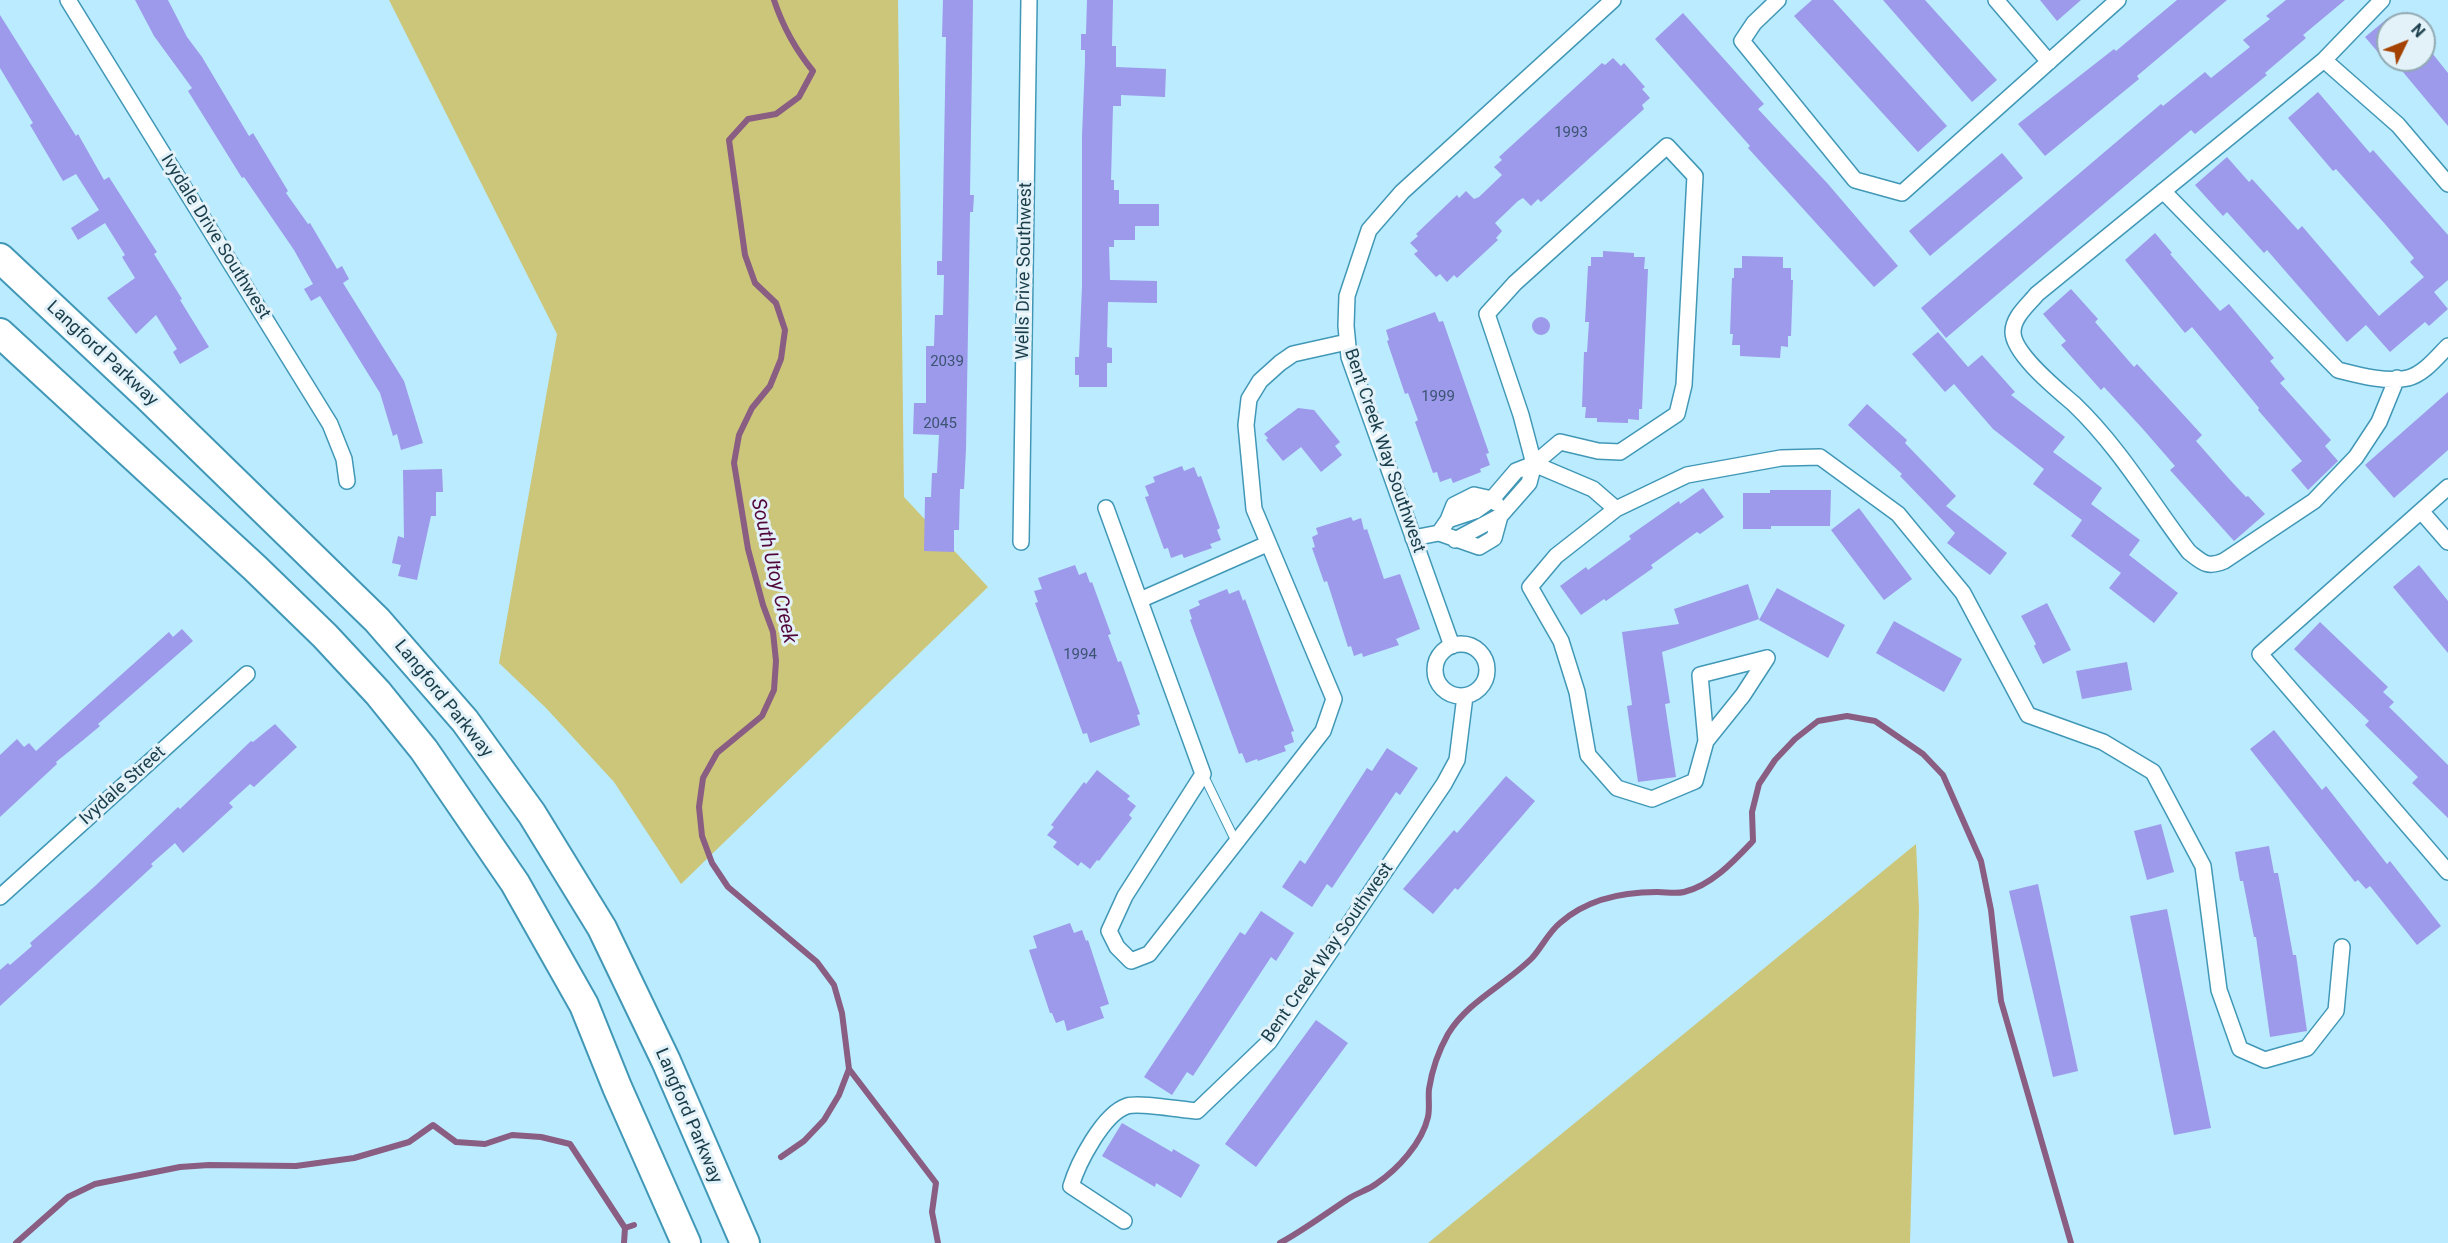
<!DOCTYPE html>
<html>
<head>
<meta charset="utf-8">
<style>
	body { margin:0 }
	#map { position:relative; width:2448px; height:1243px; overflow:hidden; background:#bbebff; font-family:Roboto,sans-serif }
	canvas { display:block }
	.north { position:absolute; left:2376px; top:12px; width:60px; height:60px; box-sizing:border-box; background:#e3f2f9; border:2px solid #92aab3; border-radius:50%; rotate:47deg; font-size:16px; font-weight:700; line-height:24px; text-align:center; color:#193d4a }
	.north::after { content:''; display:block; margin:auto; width:21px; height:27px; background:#a44201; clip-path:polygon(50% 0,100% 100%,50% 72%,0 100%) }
</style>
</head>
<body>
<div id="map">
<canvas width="2448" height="1243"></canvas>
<div class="north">N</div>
</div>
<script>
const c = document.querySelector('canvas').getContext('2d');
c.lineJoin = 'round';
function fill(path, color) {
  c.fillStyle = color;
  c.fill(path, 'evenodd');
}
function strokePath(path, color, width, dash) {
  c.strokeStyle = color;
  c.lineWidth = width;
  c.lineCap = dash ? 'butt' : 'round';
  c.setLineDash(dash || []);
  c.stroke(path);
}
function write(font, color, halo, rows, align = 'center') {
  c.font = font + ' Roboto,sans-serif';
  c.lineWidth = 6;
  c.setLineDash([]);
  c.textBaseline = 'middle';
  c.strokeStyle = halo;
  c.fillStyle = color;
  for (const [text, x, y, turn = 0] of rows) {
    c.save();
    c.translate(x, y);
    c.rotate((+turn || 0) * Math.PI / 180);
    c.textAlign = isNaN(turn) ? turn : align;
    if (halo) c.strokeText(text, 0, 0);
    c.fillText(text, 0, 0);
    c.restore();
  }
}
const green = new Path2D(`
	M389 0H898L904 497 988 587 681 884 614 782 546 708 499 663 557 334Z
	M1916 844 1919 909 1910 1243H1428Z`);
const stream = new Path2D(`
	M774 0C783 27 795 49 813 71L799 97 776 114 748 119 729 140 745 255 755 283 776 303 785 330 781 359 770 386 752 408 739 435 734 463 748 549 763 605 773 632 776 661 774 690 762 716 717 753 703 778 699 807 702 836 712 863 728 887 817 962 834 985 842 1013 849 1069 839 1095 824 1120 804 1141 781 1157
	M849 1069 936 1183 932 1212 938 1243
	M625 1228 634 1225
	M16 1243 68 1197 95 1184 180 1167 209 1165 296 1166 354 1158 409 1142 433 1125 456 1142 485 1144 512 1135 541 1137 570 1144 625 1228
	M624 1243 625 1228
	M1280 1243C1304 1230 1325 1214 1348 1199 1357 1193 1368 1190 1376 1184 1398 1169 1422 1143 1428 1117 1430 1108 1428 1098 1429 1089 1432 1070 1439 1050 1448 1034 1468 1001 1505 985 1532 958 1542 947 1548 933 1560 923 1587 899 1622 892 1657 892 1666 892 1676 894 1684 892 1712 885 1734 861 1753 841L1752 812 1759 784 1775 760 1795 739 1818 721 1847 716 1875 721 1923 754 1943 775 1981 861 1991 910 2001 1001 2071 1243`);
const building = new Path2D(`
	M135 0H168L187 37 202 57 249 136 253 133 288 191 286 193 308 224 310 223 337 269 342 266 349 279 343 283 404 381 423 443 401 450 397 434 393 436 380 393 320 296 311 301 304 289 313 284 294 250 244 177 242 178 188 91 192 88 154 36Z
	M943 0H973L970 195H974L973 212H970L966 449 964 489H960L959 530H954V552L924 551 925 497H931L932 473H937L939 435 913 434 914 403H926V346H934L935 315H943L944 275H937V261H942L946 37H942Z
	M1087 0H1113L1112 46H1116V67L1166 69 1165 97 1121 95V106H1113L1111 180H1114V190H1119V204H1159V226H1135V240H1114V247H1109L1110 280 1157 281V303L1108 302 1107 347 1112 348V363H1107V387H1079V375H1075V357H1079L1082 286V136L1085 61V50H1081V34H1086Z
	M1812 0H1833L1947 126 1918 152 1794 16Z
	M1883 0H1925L1997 80 1972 102Z
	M2040 0H2081L2057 21Z
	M2177 0H2227L2137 76 2139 79 2045 156 2018 124 2114 49 2116 51Z
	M2286 0H2345L2303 35 2306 38 2265 73 2267 75 2195 134 2191 130 1946 338 1921 308 2161 104 2163 106 2205 72 2211 78 2250 47 2243 40 2270 19 2266 16Z
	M1683 13 1764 104 1758 109 1828 184 1898 266 1874 287 1748 148 1750 146 1655 39Z
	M0 15 76 136 78 134 104 180 109 177 137 221 157 252 154 254 182 299 180 300 209 347 180 364 173 352 177 349 156 315 136 334 107 298 135 278 122 257 125 255 105 223 78 240 71 228 99 210 76 174 63 181 30 125 33 123 0 68Z
	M2388 18V64L2365 37Z
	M2424 43 2448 73V126L2393 60H2424Z
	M1613 58 1621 66 1624 63 1645 87 1642 89 1650 98 1642 105 1644 109 1541 202 1538 199 1531 206 1523 198 1518 201 1495 223 1502 231 1496 238 1498 240 1457 278 1454 275 1447 282 1440 274 1436 277 1414 254 1418 251 1410 243 1418 236 1416 234 1457 195 1459 198 1466 191 1474 199 1479 197 1502 175 1494 167 1502 160 1499 157 1602 63 1605 65Z
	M2318 92 2370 153 2373 150 2448 235V280L2434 292 2448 309 2429 326 2425 322 2390 352 2366 325 2347 342 2267 250 2264 253 2227 212 2223 216 2195 185 2227 157 2249 182 2252 179 2298 230 2302 226 2379 316 2424 277 2410 262 2414 258 2385 224 2336 169 2333 171 2288 118Z
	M2002 153 2023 178 1930 256 1909 231Z
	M2155 233 2172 253 2170 254 2220 311 2229 304 2274 358 2270 361 2285 379 2280 383 2331 440 2325 446 2338 461 2308 490 2291 470 2302 461 2258 410 2259 408 2192 327 2185 333 2125 260Z
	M1603 251 1634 253V257H1645L1644 269H1648L1642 409H1639V420L1628 419V423L1597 422V418H1585L1586 407H1582L1584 352H1587L1589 322H1585L1588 266H1591V257H1603Z
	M1742 256 1783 257V268H1791V280H1793L1791 336H1788V347L1781 346 1780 358 1740 356V345H1732L1733 334H1730L1732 278H1734V268H1742Z
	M2071 289 2098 319 2095 322 2134 367 2137 364 2202 435 2196 441 2231 481 2246 497 2248 496 2265 514 2234 541 2170 470 2175 466 2142 428 2104 387 2101 390 2061 345 2066 341 2043 314Z
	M1435 312 1439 322 1443 321 1489 453 1486 454 1490 465 1480 469 1481 472 1453 483 1451 478 1440 482 1437 472 1433 473 1415 422 1418 420 1408 393 1405 394 1387 341 1389 340 1386 330Z
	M1532 326a9 9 0 1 1 18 0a9 9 0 1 1-18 0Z
	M1938 332 1968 367 1982 355 2015 392 2011 395 2065 437 2053 452 2102 488 2091 504 2140 540 2129 555 2178 593 2154 623 2109 588 2121 573 2071 536 2082 520 2033 484 2044 469 1993 429 1954 384 1945 392 1912 354Z
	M2448 392V450L2394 498 2365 465Z
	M1867 404 1907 440 1905 443 1956 496 1946 506 2007 553 1990 575 1947 543 1955 533 1900 476 1902 474 1848 425Z
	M1298 408 1314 410 1340 442 1335 446 1342 455 1321 472 1301 447 1283 461 1266 440 1268 438 1264 434Z
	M1182 466 1184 471 1194 467 1198 477 1201 476 1220 528 1217 530 1221 540 1210 544 1212 548 1184 558 1182 554 1171 558 1168 548 1164 549 1145 497 1149 496 1145 486 1155 482 1153 477Z
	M442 469 443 492H436V516H431L417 580 398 576 401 565 392 563 398 536 404 538 403 470Z
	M1703 488 1724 517 1700 534 1697 532 1651 565 1653 568 1606 601 1604 599 1581 615 1560 586 1586 567 1588 570 1631 539 1629 536 1679 501 1680 504Z
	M1770 490H1831L1830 526H1771V529H1743V493H1770Z
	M1859 508 1912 579 1884 600 1831 530Z
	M1351 517 1353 521 1361 518 1364 530 1367 529 1384 579 1400 574 1420 629 1396 639 1399 645 1363 657 1362 653 1354 656 1351 646 1348 647 1327 581 1324 582 1312 548 1315 547 1312 537 1318 534 1316 528Z
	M1075 565 1079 575 1086 572 1090 583 1092 582 1111 634 1108 635 1118 662 1121 661 1140 714 1137 715 1140 725 1090 743 1087 733 1083 734 1035 603 1038 602 1034 591 1042 589 1038 578Z
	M2419 565 2448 601V653L2393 587Z
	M1748 584 1759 619 1662 652 1670 703 1665 704 1676 777 1638 782 1627 706 1632 705 1622 632 1679 624 1674 609Z
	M1777 588 1845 625 1828 658 1759 620Z
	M1227 589 1229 594 1239 590 1243 601 1245 599 1294 731 1291 732 1294 742 1284 746 1286 751 1258 761 1257 759 1246 763 1242 753 1239 754 1190 620 1192 619 1189 610 1200 605 1198 601Z
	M2047 603 2071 650 2043 664 2034 646 2036 644 2021 616Z
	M1894 621 1962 659 1944 692 1876 653Z
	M2320 622 2388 687 2383 692 2394 702 2389 707 2448 765V818L2412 783 2418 777 2365 725 2369 721 2294 649Z
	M182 629 193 641 98 724 100 726 82 741 56 762 57 764 0 817V755L17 739 24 747 29 743 36 751 169 632 173 637Z
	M2127 662 2132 690 2082 699 2076 671Z
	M275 724 297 747 254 787 250 784 229 803 233 807 183 853 175 843 151 864 153 866 127 890 0 1006V970L8 963 10 965 32 946 30 943 94 887 178 807 180 809 251 741 253 742Z
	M2274 730 2322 790 2326 786 2387 864 2390 861 2441 926 2417 945 2370 886 2366 889 2358 880 2355 882 2250 749Z
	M1387 748 1418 768 1400 795 1396 792 1332 888 1327 884 1312 907 1282 887 1300 860 1305 864 1367 768 1372 771Z
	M1097 770 1130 796 1127 799 1136 806 1129 815 1132 818 1099 861 1097 860 1090 869 1081 862 1078 866 1053 847 1057 842 1047 835 1054 827 1051 825 1084 782 1086 784Z
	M1506 776 1535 801 1458 890 1455 888 1433 914 1403 889 1454 830 1457 833Z
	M2161 824 2174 872 2147 880 2134 831Z
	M2269 846 2274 873H2278L2293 955H2296L2307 1031 2270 1037 2256 937H2254L2243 881H2240L2235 852Z
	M2038 884 2078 1071 2053 1077 2009 891Z
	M2167 909 2211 1128 2174 1135 2130 916Z
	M1261 911 1294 933 1276 961 1271 957 1193 1076 1187 1072 1172 1095 1144 1077 1240 932 1245 935Z
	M1070 923 1074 933 1082 930 1086 941 1088 940 1109 1004 1100 1007 1104 1018 1067 1031 1064 1020 1056 1023 1052 1013H1050L1029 950 1037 948 1033 936Z
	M1316 1020 1348 1043 1256 1167 1225 1144Z
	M1122 1123 1172 1152 1173 1149 1200 1165 1181 1198 1156 1183 1155 1187 1102 1156Z`);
const lane = new Path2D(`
	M1203 774 1236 842`);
const street = new Path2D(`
	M68 0 330 424 344 459 347 481
	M1778 0 1754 23 1742 41 1855 180 1902 193 2118 0
	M1996 0 2049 62
	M2382 0 2324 60 2037 294C2028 305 2013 317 2013 332 2013 354 2058 390 2074 404 2120 448 2151 502 2189 552 2203 563 2207 568 2224 561L2314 501 2356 457 2379 422 2397 378
	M2324 60 2398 125 2448 184
	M2163 191 2338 370C2358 375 2387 383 2408 378 2424 374 2437 357 2448 346
	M1534 464 1593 489 1616 509 1687 475 1781 458 1820 457 1898 514 1963 593 2028 715 2103 742 2153 772 2203 866 2219 990 2240 1049 2265 1060 2307 1048 2336 1011 2342 947
	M2448 487 2260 654 2448 872
	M1106 508 1203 774 1125 896 1109 931 1117 947 1131 961 1149 954 1323 731 1334 699 1254 509 1246 425 1249 399 1260 381 1280 363 1293 354 1347 342
	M1616 509 1556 556 1530 587 1561 641 1577 692 1588 755 1617 788 1652 799 1695 781 1706 741 1700 675 1767 658
	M2421 511 2448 542
	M1448 520 1475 511 1492 499 1496 503
	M1413 538 1439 533 1479 547 1494 538 1500 516 1529 483 1534 464 1521 415 1487 314 1515 283 1667 146 1695 176 1684 385 1677 414 1620 452 1598 451 1560 442 1534 464 1516 471 1492 499 1474 495 1454 505 1448 520 1439 533
	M1455 540 1500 516
	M1021 542 1029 0
	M1140 600 1267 544
	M1435 670a26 26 0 1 1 52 0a26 26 0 1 1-52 0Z
	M1452 646 1349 357 1346 326 1347 296 1369 230 1402 192 1613 0
	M1706 741 1743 695 1767 658
	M0 897 247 674
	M1124 1221 1071 1186C1078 1163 1103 1114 1127 1106 1139 1102 1182 1110 1197 1111L1269 1042 1444 784 1457 760 1465 696`);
const highway = new Path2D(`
	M0 258 147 396 377 620 465 721 532 814 602 928 666 1061 745 1243
	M0 333 255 568 325 636 378 693 424 750 515 883 584 1005 617 1087 686 1243`);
const numberNames = [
	["1993",1571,133],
	["2039",947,362],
	["1999",1438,397],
	["2045",940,424],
	["1994",1080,655]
];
const streetNames = [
	["Ivydale Drive Southwest",215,237,58],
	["Wells Drive Southwest",1025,271,-89],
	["Langford Parkway",102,354,43],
	["Bent Creek Way Southwest",1384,451,71],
	["Langford Parkway",443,699,51],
	["Ivydale Street",123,786,-42],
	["Bent Creek Way Southwest",1328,953,-55],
	["Langford Parkway",688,1116,67]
];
const waterNames = [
	["South Utoy Creek",773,571,77]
];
fill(green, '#ccc67b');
strokePath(stream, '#8a5d82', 6);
fill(building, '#9d99eb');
strokePath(lane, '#4198b6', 10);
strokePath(street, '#4198b6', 18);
strokePath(highway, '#4198b6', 32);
strokePath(lane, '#fff', 8);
strokePath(street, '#fff', 15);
strokePath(highway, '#fff', 28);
write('15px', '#3a5472', null, numberNames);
write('18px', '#193d4a', '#e3f2f9', streetNames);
write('italic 20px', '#52073b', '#e3f2f9', waterNames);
</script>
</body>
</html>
